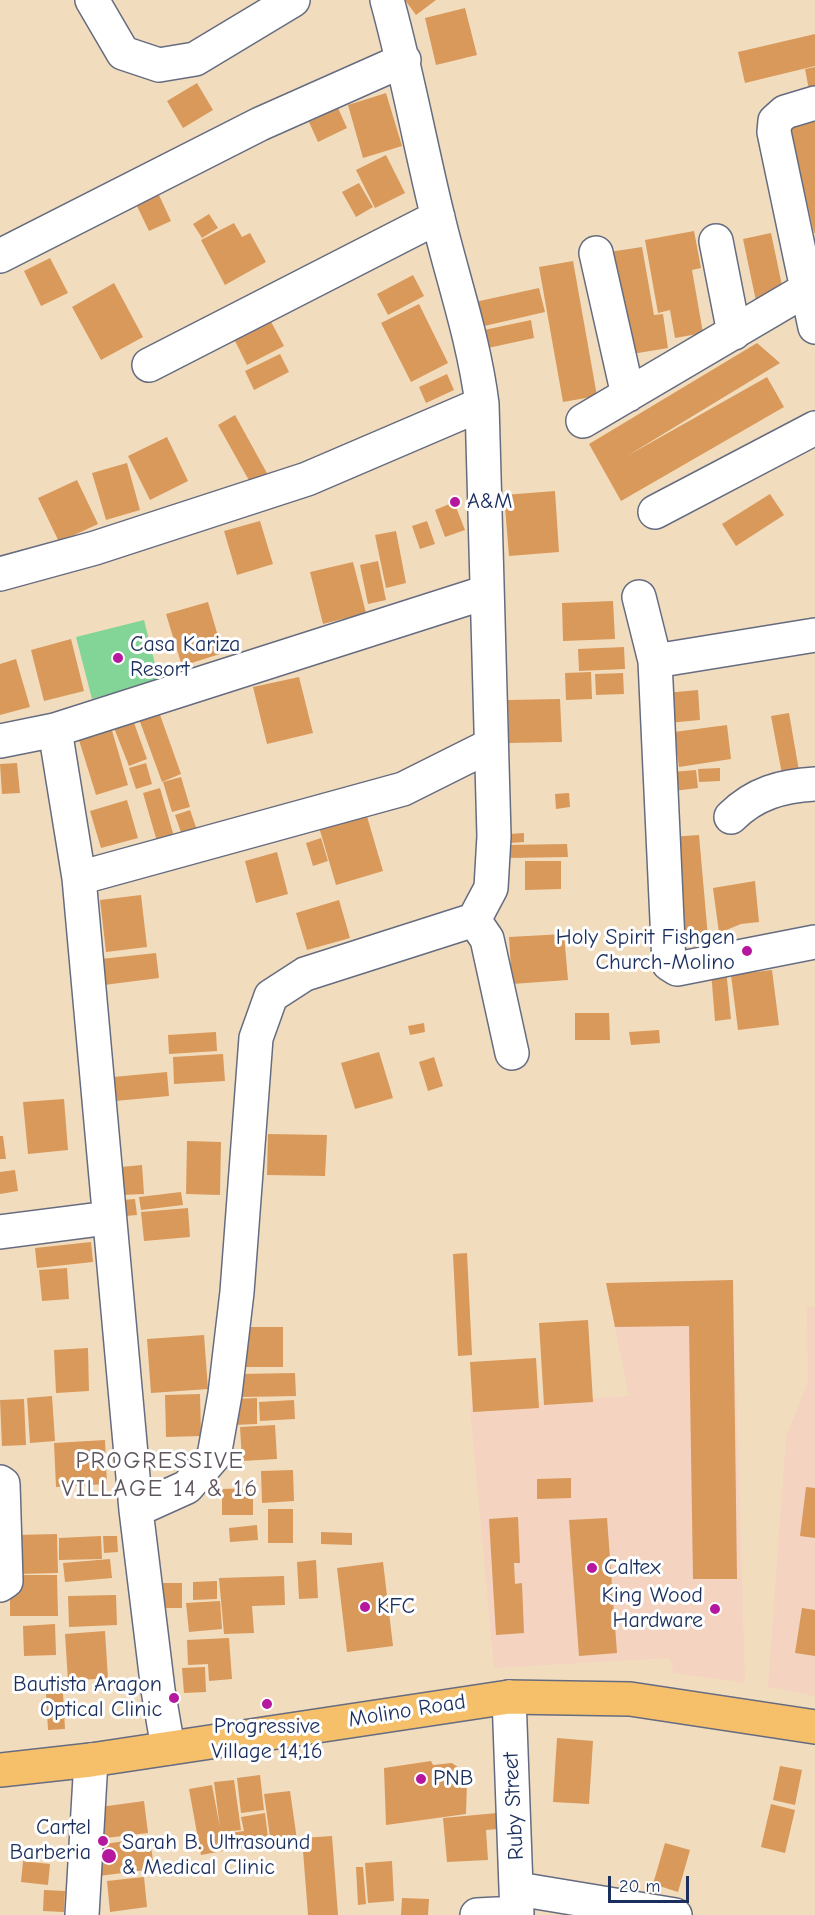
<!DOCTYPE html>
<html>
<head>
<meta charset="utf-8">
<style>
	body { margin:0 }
	#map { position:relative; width:815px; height:1915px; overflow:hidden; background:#f2dcbe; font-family:"Comic Neue",sans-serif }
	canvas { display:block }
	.scale { position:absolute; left:608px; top:1876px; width:81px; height:27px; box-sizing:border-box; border:3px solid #1b2f5e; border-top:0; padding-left:8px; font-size:18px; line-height:21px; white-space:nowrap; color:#1b2f5e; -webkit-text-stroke:4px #fff; paint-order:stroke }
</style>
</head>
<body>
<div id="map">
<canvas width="815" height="1915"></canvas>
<div class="scale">20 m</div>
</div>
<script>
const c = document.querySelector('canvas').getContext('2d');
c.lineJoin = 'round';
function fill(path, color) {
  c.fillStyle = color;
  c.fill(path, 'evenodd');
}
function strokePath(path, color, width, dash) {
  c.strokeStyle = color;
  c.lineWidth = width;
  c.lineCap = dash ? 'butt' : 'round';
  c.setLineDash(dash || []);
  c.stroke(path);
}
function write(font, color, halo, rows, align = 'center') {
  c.font = font + ' "Comic Neue",sans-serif';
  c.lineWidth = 6;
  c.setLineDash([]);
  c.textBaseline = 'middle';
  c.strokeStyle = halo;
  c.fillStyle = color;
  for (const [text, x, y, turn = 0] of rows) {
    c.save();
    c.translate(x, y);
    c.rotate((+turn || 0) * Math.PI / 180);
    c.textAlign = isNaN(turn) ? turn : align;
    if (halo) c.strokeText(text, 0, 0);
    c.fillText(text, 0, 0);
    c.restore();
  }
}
const built = new Path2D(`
	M733 1280 745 1683 674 1673 669 1658 494 1668 470 1407 629 1396 606 1283Z
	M807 1307H815V1696L768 1687 786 1437 808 1381Z`);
const green = new Path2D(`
	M144 620 159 680 92 699 76 637Z`);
const building = new Path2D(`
	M405 0H436L416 15Z
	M465 8 477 55 436 65 425 18Z
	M815 34V66L745 83 738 52Z
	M815 67V89L809 90 805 69Z
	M197 83 213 110 183 128 167 101Z
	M386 93 402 146 363 158 348 105Z
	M338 108 347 128 318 142 309 122Z
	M815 118V233H814L789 125Z
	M386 155 405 193 375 208 356 170Z
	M359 183 373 207 356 217 342 192Z
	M158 193 171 221 149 231 136 204Z
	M209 214 218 228 202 238 193 224Z
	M234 223 242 237 250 233 266 262 225 285 201 240Z
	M694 231 701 268 692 270 703 333 675 338 670 310 658 313 645 240Z
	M771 233 784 295 756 301 743 239Z
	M642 247 654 315 663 314 668 348 626 355 609 252Z
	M50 258 68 293 41 306 24 271Z
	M573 261 597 396 563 402 539 267Z
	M413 275 424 296 388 315 377 294Z
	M114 283 143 337 101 360 72 307Z
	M539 288 545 312 480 327 475 302Z
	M419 304 448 363 411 382 381 323Z
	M269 318 284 346 247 365 233 337Z
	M531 320 534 338 488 348 484 330Z
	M757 343 780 363 627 456 767 377 784 407 621 501 589 444Z
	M280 354 289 372 254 390 245 371Z
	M447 374 454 390 426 403 419 387Z
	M235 415 268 475 251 484 218 425Z
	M167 437 188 481 150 500 128 456Z
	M127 463 140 510 106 520 92 473Z
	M77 480 98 524 59 542 38 498Z
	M555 491 559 552 509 556 504 495Z
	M770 494 784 515 736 546 722 524Z
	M454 502 465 530 445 537 435 510Z
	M260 521 273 564 237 575 224 531Z
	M427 521 435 544 420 549 412 526Z
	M396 531 406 583 386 588 375 535Z
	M378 561 386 600 368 604 360 565Z
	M353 562 366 613 323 624 310 572Z
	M613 601 615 639 563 641 562 603Z
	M208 602 223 653 182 666 166 614Z
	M71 639 84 691 44 701 31 650Z
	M624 647 625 669 579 671 578 649Z
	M16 659 30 707 0 715V664Z
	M591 672 592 699 566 700 565 673Z
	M623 673 624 694 596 695 595 674Z
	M299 677 313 733 267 744 253 687Z
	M698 690 700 720 668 723 665 693Z
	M560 699 562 742 509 743 508 700Z
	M159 712 181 774 162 782 139 719Z
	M789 713 799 771 782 774 771 716Z
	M133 720 147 759 129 766 114 728Z
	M727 725 731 759 679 767 674 732Z
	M111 727 128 785 96 795 78 737Z
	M17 763 20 793 2 794 0 764Z
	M146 763 152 784 136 789 129 768Z
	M720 768V781L699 782 698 769Z
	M696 770 698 788 674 791 672 772Z
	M181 777 190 807 172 812 163 782Z
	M160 788 175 840 158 845 143 793Z
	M569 793 570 807 556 809 555 794Z
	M127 800 138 838 101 848 90 811Z
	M190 810 198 833 183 838 175 815Z
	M366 813 383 871 336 885 319 827Z
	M524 833V842L510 843 509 834Z
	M699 835 708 937 679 939 670 837Z
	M321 838 328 861 313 866 306 843Z
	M567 844 568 857 507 858V845Z
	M277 852 288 894 256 903 245 861Z
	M525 861H561V889L525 890Z
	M755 881 759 922 741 924 719 933 713 888Z
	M141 895 147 947 106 952 100 900Z
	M339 900 350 938 307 950 296 913Z
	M564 934 568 980 512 984 509 937Z
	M156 953 159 978 104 985 101 959Z
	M726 969 731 1019 715 1021 711 971Z
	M772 970 779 1025 738 1030 731 975Z
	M575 1013H609L610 1040H575Z
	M424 1023 425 1032 410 1035 408 1026Z
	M659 1030 660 1043 631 1045 629 1032Z
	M216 1032 217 1051 169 1054 168 1035Z
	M379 1052 393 1098 355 1109 341 1063Z
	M223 1054 225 1081 174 1084 173 1057Z
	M434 1057 443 1086 428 1091 419 1062Z
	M167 1072 169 1096 115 1101 113 1077Z
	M64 1099 68 1150 28 1154 23 1102Z
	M268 1134 327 1135 325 1176 267 1175Z
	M0 1136H3L6 1159H0Z
	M187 1141 221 1142 220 1195 186 1194Z
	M142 1165 144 1194 122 1195 121 1167Z
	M15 1170 18 1191 0 1194V1172Z
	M181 1192 183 1205 141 1210 139 1197Z
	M135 1199 137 1215 125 1216 123 1200Z
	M188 1208 190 1237 144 1241 141 1212Z
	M91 1242 93 1262 37 1268 35 1248Z
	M467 1253 472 1355 458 1356 453 1254Z
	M67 1268 69 1299 42 1301 39 1270Z
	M733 1280 737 1579H693L689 1326 615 1327 606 1283Z
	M588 1320 593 1402 544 1405 539 1323Z
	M243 1327H283V1367H244Z
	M204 1335 208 1389 151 1393 147 1339Z
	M88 1348 89 1391 56 1393 54 1350Z
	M536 1358 539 1408 473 1412 470 1362Z
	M295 1373 296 1396 242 1397 241 1374Z
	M200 1394 201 1436 166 1437 165 1395Z
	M52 1396 55 1441 30 1443 27 1398Z
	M257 1398V1424L234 1425V1399Z
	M24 1399 26 1445 2 1446 0 1400Z
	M294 1400 295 1419 260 1421 259 1402Z
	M275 1425 277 1459 242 1461 240 1427Z
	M105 1440 107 1484 56 1487 54 1443Z
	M293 1470 294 1501 262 1503 261 1471Z
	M571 1478V1498L537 1499V1479Z
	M806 1487 815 1488V1538L800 1536Z
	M253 1488V1515H222V1489Z
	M268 1509H293V1543H268Z
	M518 1517 520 1563H514L515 1584 522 1583 524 1633 496 1635 489 1519Z
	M607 1518 617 1653 579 1656 569 1520Z
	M257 1525 258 1540 230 1542 229 1528Z
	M321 1532 352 1533V1545L321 1544Z
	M57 1534 58 1573 17 1574 15 1535Z
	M101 1536 102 1559 59 1560V1538Z
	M103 1536H117L118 1552 104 1553Z
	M110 1559 112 1578 65 1582 63 1563Z
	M316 1560 318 1598 299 1599 297 1562Z
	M383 1562 393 1646 347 1652 337 1568Z
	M10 1575H57L58 1616H10Z
	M284 1576 285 1605 252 1606 254 1633 224 1634 219 1578Z
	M217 1581V1599L193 1600V1582Z
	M155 1583H182V1608H155Z
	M116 1595 117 1625 69 1627 68 1596Z
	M220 1601 222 1629 189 1632 186 1603Z
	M802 1608 815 1610V1656L795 1653Z
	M55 1624 56 1655 24 1656 23 1626Z
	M105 1631 108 1678 68 1681 65 1634Z
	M229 1638 232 1679 209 1681 208 1664 188 1665 187 1640Z
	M205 1667 206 1692 184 1693 182 1668Z
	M63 1693 65 1729 48 1730 46 1694Z
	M557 1738 593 1741 589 1804 553 1802Z
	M431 1761 433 1765 452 1763 462 1770 461 1781H467L466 1814 386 1825 384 1768Z
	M780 1766 802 1770 795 1805 773 1800Z
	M260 1775 264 1810 241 1813 237 1778Z
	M234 1780 241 1830 220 1832 223 1851 201 1855 189 1789 212 1785 220 1828 214 1782Z
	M290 1791 297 1840 271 1844 264 1794Z
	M144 1801 148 1833 97 1839 93 1808Z
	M771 1804 795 1810 785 1853 761 1847Z
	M265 1813 269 1845 227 1850 224 1834 244 1831 241 1817Z
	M497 1813 498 1829 486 1830 488 1860 447 1862 443 1818Z
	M332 1836 338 1915H308L302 1838Z
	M150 1838 154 1869 99 1876 95 1845Z
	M665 1843 690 1850 678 1892 653 1884Z
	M23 1861 50 1864 48 1885 21 1882Z
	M392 1861 394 1901 368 1903 365 1863Z
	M356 1867H363L366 1904 358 1905Z
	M144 1877 147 1907 110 1912 107 1881Z
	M44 1890 65 1891 64 1912 43 1911Z
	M402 1898 429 1899 428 1915H401Z`);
const minor = new Path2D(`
	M92 0 123 53 159 65 195 59 293 0
	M815 103 785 112 775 121 774 132 815 327
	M716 241 734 333
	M596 253 628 395
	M0 256 260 124 404 60
	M149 365 438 217
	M583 421 807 289
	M655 512 815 428
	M0 574 95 548 307 479 482 404
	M639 597 655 661 669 964 677 969 815 942
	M655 661 815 635
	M0 741 55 730
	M731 817C755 793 782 786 815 784
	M79 878 403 789 491 745
	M474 920 487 939 512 1053
	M0 1232 108 1218
	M0 1482 3 1484 6 1581 0 1585
	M136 1510 187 1487 214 1456 225 1394 237 1292 256 1038 271 996 305 974 474 920 491 888 494 836 482 404C474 340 453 280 438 218 420 145 407 72 387 0
	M509 1697 517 1915
	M168 1748 158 1690 136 1510 79 878 55 730 487 592
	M518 1889 675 1915
	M82 1915 91 1760
	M477 1915 517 1913`);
const primary = new Path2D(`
	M0 1770 91 1760 509 1697 630 1699 815 1727`);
const markers = [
	[455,502,6,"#b5179e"],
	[118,658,6,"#b5179e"],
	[747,951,6,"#b5179e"],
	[592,1568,6,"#b5179e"],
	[365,1607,6,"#b5179e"],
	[715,1609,6,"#b5179e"],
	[174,1698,6,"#b5179e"],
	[267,1704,6,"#b5179e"],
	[421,1779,6,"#b5179e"],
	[103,1841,6,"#b5179e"],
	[109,1856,8,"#b5179e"]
];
const poiNames = [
	["A&M",467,502],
	["Casa Kariza",130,645],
	["Resort",130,670],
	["Holy Spirit Fishgen",735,938,"right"],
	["Church-Molino",735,963,"right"],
	["Caltex",604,1568],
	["King Wood",703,1596,"right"],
	["Hardware",703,1621,"right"],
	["KFC",377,1607],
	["Bautista Aragon",162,1685,"right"],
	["Optical Clinic",162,1710,"right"],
	["Progressive",267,1727,"center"],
	["Village 14,16",267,1752,"center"],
	["PNB",433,1779],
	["Cartel",91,1828,"right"],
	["Barberia",91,1853,"right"],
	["Sarah B. Ultrasound",122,1843],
	["& Medical Clinic",122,1868]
];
const streetNames = [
	["Molino Road",407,1711,-9],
	["Ruby Street",514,1806,-93]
];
const neighbourhoodNames = [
	["PROGRESSIVE",160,1461],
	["VILLAGE 14 & 16",160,1489]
];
fill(built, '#f4d3c0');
fill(green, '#83d597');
fill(building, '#d8995b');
strokePath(minor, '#666c80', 36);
strokePath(primary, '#666c80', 36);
strokePath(minor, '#fff', 33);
strokePath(primary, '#f6c06b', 33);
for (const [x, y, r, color] of markers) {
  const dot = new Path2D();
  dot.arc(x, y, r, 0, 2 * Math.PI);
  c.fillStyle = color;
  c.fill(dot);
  strokePath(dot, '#fff', 2);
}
write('22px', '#1b2f5e', '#fff', poiNames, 'left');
write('22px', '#1b2f5e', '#fff', streetNames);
c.letterSpacing = '1.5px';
write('24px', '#5d545d', '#fff', neighbourhoodNames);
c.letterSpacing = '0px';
</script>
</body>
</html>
